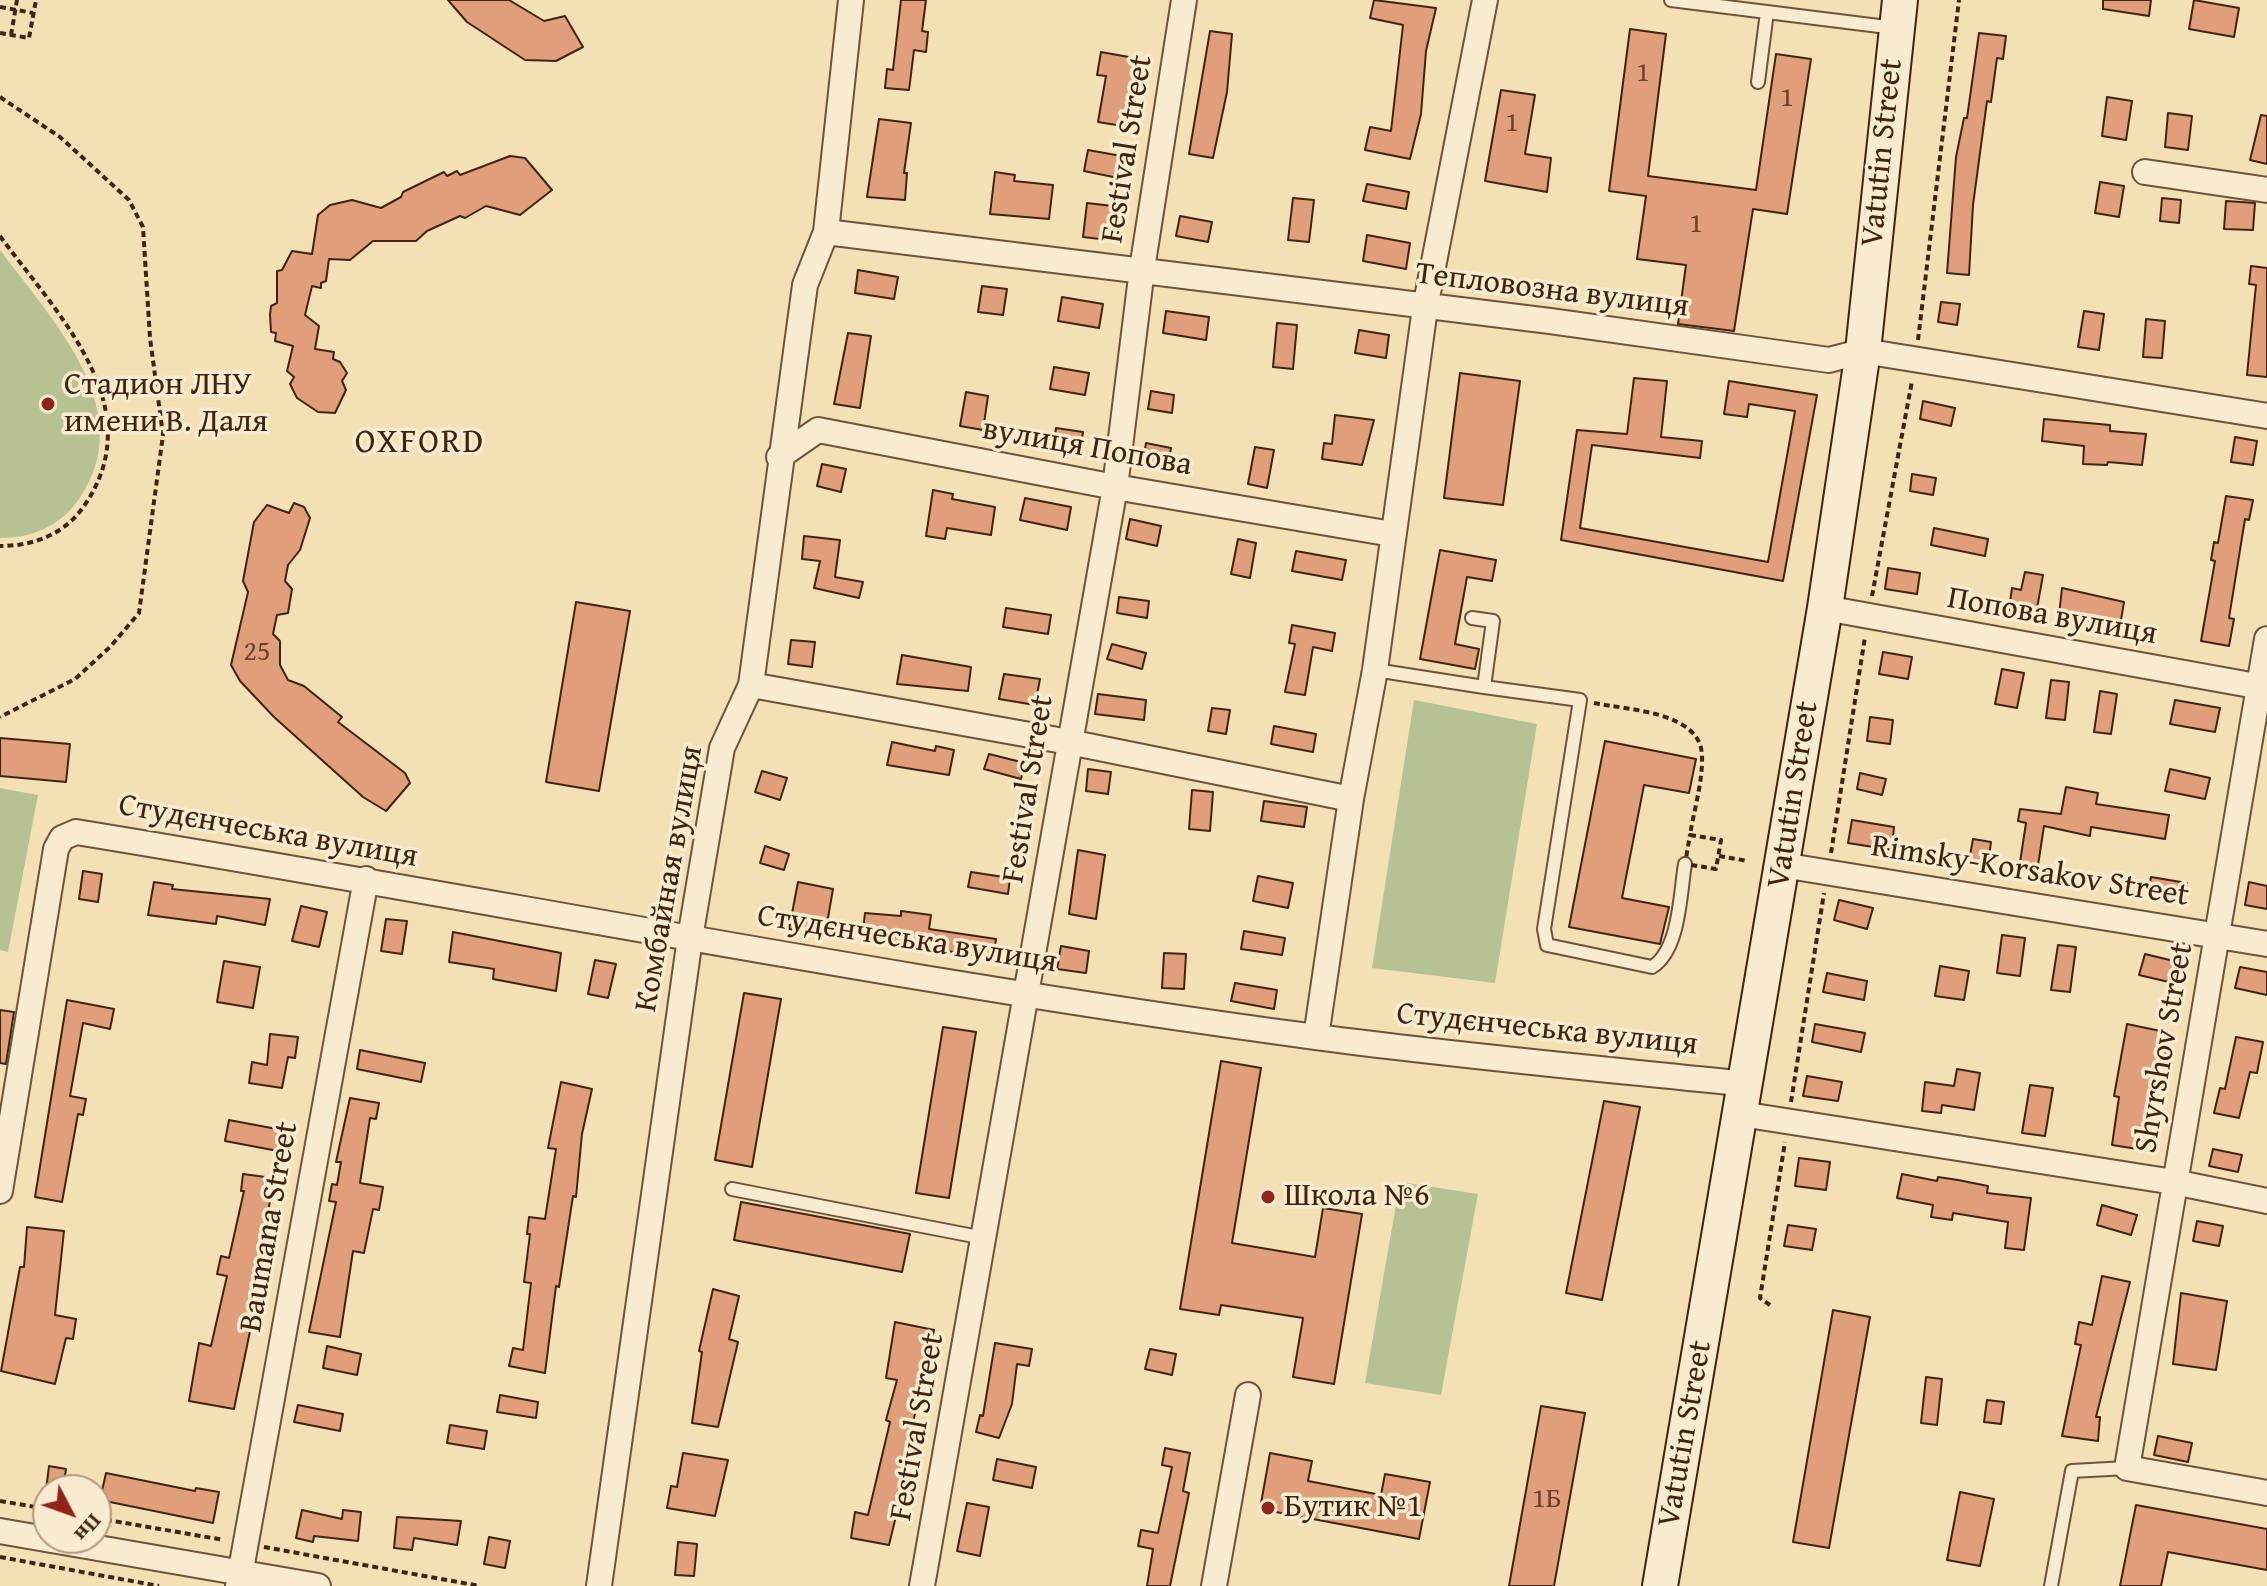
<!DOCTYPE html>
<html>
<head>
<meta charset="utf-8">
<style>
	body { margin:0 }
	#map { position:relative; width:2267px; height:1586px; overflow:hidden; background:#f4e0b5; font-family:"Gentium Book Plus",serif }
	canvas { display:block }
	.north { position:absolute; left:32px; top:1474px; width:80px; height:80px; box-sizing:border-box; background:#f8ebcf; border:2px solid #ae9b83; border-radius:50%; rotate:131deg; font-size:22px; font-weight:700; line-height:32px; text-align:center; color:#3f2410 }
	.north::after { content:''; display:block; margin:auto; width:28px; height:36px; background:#8f2418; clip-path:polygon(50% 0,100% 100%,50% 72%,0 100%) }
</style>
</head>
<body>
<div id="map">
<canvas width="2267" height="1586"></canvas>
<div class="north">Пн</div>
</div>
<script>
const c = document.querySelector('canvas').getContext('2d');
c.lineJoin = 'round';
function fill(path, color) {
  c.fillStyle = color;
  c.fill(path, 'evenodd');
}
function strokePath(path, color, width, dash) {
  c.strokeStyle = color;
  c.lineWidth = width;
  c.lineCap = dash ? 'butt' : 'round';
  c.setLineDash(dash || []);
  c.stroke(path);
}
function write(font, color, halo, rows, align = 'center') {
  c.font = font + ' "Gentium Book Plus",serif';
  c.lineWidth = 7;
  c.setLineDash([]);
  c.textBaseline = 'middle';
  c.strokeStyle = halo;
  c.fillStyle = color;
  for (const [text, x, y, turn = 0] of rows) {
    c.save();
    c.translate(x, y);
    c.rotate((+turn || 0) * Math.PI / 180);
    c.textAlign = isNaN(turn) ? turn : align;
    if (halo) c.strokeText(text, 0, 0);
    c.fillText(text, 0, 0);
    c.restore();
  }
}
const green = new Path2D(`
	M0 250C51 319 141 410 79 499 60 526 33 538 0 538Z
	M1414 700 1537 724 1495 983 1372 968Z
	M0 788 38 795 8 952 0 950Z
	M1400 1182 1478 1194 1441 1395 1365 1383Z`);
const building = new Path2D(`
	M448 0H509L544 21 565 16 583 47 556 61 525 60 467 22Z
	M901 0H926L922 31 928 32 926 52 914 50 909 90 885 88 887 69 893 70Z
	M1374 0 1436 8 1426 51 1421 114 1410 159 1365 150 1370 127 1391 131 1403 25 1370 18Z
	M2103 0H2151L2149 16 2103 9Z
	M2194 0 2239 8 2234 37 2189 29Z
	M1630 29 1666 34 1648 176 1756 190 1776 54 1811 59 1787 214 1753 209 1734 331 1678 324 1686 265 1637 259 1646 196 1609 191Z
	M1210 31 1232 34 1227 92 1213 158 1189 154Z
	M1979 33 2006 36 2003 59 1997 58 1991 102 1987 101 1973 205 1969 275 1947 273 1956 157 1964 118H1967Z
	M1101 52 1140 59 1129 127 1098 122 1106 76 1097 75Z
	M1501 90 1535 95 1525 154 1551 158 1547 192 1485 181Z
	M2107 97 2132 101 2126 140 2102 136Z
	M2168 113 2192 116 2188 150 2165 147Z
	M2261 115 2267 116V164L2250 160Z
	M879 119 911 123 904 173H907L905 200 867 197Z
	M1088 150 1127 157 1123 179 1084 171Z
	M510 156 525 158 552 190 520 215 486 206 465 218 460 216 427 231 416 241H373L350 260 329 259 326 281 321 283V288L312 286 305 315 319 326 315 349 334 352 333 359 340 362 347 373 342 381 346 390 335 413 318 412 297 398 290 384 294 377 287 371 293 346 275 341 276 333 271 332 270 315 271 306 277 303V271L282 270 292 251 312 254 318 215 330 205 352 200 381 208 401 197 403 192 444 172 447 176 457 171 460 175Z
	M995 172 1015 175 1014 181 1053 185 1049 219 990 214Z
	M2100 182 2124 186 2119 217 2095 213Z
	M1367 184 1409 192 1406 209 1363 201Z
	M1293 198 1314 200 1309 242 1288 240Z
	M2162 198 2181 200 2179 223 2160 221Z
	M2226 201 2255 203 2253 230 2224 229Z
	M1087 203 1121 207 1117 241 1083 237Z
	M1180 216 1212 222 1208 242 1176 236Z
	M1367 235 1410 243 1406 269 1363 261Z
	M2251 266 2267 268V377L2247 375 2256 285 2249 284Z
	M858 270 898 277 894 299 855 293Z
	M982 286 1007 289 1003 315 978 312Z
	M1062 297 1103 304 1099 328 1058 321Z
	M1941 302 1960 304 1957 325 1938 322Z
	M1166 311 1209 317 1206 340 1163 333Z
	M2084 311 2104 314 2099 350 2078 347Z
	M2146 319 2165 321 2162 358 2143 357Z
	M1277 323 1297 325 1293 369 1273 367Z
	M1359 330 1389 335 1386 358 1355 353Z
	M848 333 871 336 860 408 834 404Z
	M1054 367 1089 373 1085 395 1050 389Z
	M1460 373 1520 381 1503 505 1444 498Z
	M1634 378 1667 381 1661 437 1702 441 1700 458 1592 445 1580 528 1768 562 1795 411 1749 404 1747 417 1724 414 1729 381 1817 395 1783 581 1561 540 1577 430 1627 434Z
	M1151 391 1174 395 1172 413 1148 409Z
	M966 392 988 396 983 430 960 426Z
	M1923 401 1955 408 1951 426 1920 419Z
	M1335 415 1374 420 1362 465 1322 459 1324 443 1332 444Z
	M2044 419 2110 425V431L2146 434 2142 465 2108 462 2107 465 2083 464 2084 446 2042 441Z
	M1056 428 1083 432 1080 452 1053 448Z
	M2235 437 2257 441 2253 465 2231 462Z
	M1146 443 1171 448 1168 466 1143 461Z
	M1255 447 1274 450 1267 488 1248 484Z
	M822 464 846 469 841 492 817 486Z
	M1912 474 1936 478 1933 495 1910 491Z
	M933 490 953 494 952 499 995 507 991 535 947 528 945 539 926 536Z
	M2226 496 2253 500 2249 520 2245 519 2229 618 2234 619 2229 646 2201 641 2215 561 2211 560 2214 542 2218 543Z
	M1025 498 1071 507 1067 530 1020 520Z
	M294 503 304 507 310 518 300 550 288 565 285 581 292 589 288 613 277 615 273 634 280 641V665L288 680 304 686 342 717 338 722 405 773 410 783 386 811 363 797 274 717 240 681 231 665 248 592 243 581 254 522 267 505 289 513Z
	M1130 519 1161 526 1157 546 1126 539Z
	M1934 528 1988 539 1985 556 1931 545Z
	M804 536 840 540 835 577 863 582 859 598 814 588 820 561 802 559Z
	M1238 539 1256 543 1250 578 1231 574Z
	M1440 550 1496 560 1492 581 1467 577 1455 644 1479 649 1475 669 1420 659Z
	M1296 551 1346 560 1342 580 1292 571Z
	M1888 568 1920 573 1917 594 1885 589Z
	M2025 572 2043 575 2036 614 2009 610 2012 588 2021 590Z
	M2062 588 2124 602 2120 626 2059 615Z
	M1119 597 1149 601 1147 618 1117 613Z
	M576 602 630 611 599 791 546 782Z
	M1006 608 1051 615 1048 634 1003 627Z
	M1292 625 1335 633 1332 651 1313 647 1305 695 1285 692 1295 644 1289 643Z
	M791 640 815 642 812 667 788 664Z
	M1112 644 1146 653 1142 669 1107 659Z
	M1883 652 1912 657 1908 679 1879 674Z
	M902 655 971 667 968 691 897 684Z
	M2002 669 2024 673 2017 708 1995 704Z
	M1004 674 1040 679 1035 705 999 699Z
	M2051 680 2069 682 2065 720 2046 718Z
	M2100 691 2117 694 2111 734 2094 732Z
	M1098 694 1146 700 1144 720 1095 714Z
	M2175 700 2220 708 2215 732 2170 724Z
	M1212 708 1230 710 1226 734 1208 731Z
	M1870 717 1893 720 1890 744 1867 741Z
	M1274 726 1316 734 1313 752 1271 744Z
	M0 738 70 744 66 782 0 776Z
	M1605 741 1696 759 1689 793 1644 785 1622 898 1669 907 1660 944 1569 927Z
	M892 742 935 751 936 746 954 750 949 775 887 765Z
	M989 754 1025 763 1021 779 984 769Z
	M1088 769 1111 772 1108 794 1086 791Z
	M2170 769 2210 778 2205 799 2165 791Z
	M762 771 787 778 780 800 755 792Z
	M1860 773 1886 779 1882 795 1857 789Z
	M2066 787 2098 793 2096 804 2169 815 2165 839 2091 827 2090 836 2044 826 2037 872 2019 869 2026 823 2018 821 2020 809 2061 814Z
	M1192 790 1213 792 1210 831 1189 829Z
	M1264 801 1307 807 1304 827 1261 821Z
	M1852 820 1894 827 1892 850 1848 843Z
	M1973 839 1991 842 1988 864 1969 861Z
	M765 846 789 854 784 870 760 863Z
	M1078 850 1105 855 1096 919 1069 914Z
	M83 871 102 874 98 902 79 899Z
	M971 872 1010 878 1008 894 968 887Z
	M1258 876 1293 883 1288 908 1253 901Z
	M2151 877 2187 883 2184 899 2148 893Z
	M154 882 173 885 172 889 270 899 265 925 217 916 216 924 148 915Z
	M798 882 833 889 825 935 789 929Z
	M2249 882 2267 886V909L2245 905Z
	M1839 900 1873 908 1867 929 1834 920Z
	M301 906 327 912 319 947 292 941Z
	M901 911 931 915 929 929 996 939 993 958 862 938 865 913 901 916Z
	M386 919 407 921 402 954 381 951Z
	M1244 931 1285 938 1282 955 1241 949Z
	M453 932 561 953 556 991 493 979 494 969 449 962Z
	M2002 935 2025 938 2020 976 1997 973Z
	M2058 945 2076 947 2070 992 2051 990Z
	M1061 946 1089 951 1086 973 1057 969Z
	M1164 953 1186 954 1184 989 1162 988Z
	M2145 954 2178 962 2173 983 2139 975Z
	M595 960 616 964 608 998 588 994Z
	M224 961 260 967 253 1008 217 1002Z
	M1940 966 1969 971 1964 1000 1935 996Z
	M2240 967 2267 972V995L2235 988Z
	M1827 973 1867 981 1864 1000 1823 992Z
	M1235 983 1277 990 1274 1009 1231 1001Z
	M744 993 781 999 752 1167 715 1160Z
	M67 1000 114 1009 110 1029 83 1023 70 1096 86 1099 83 1115 78 1114 62 1202 35 1197Z
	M0 1010 14 1012 6 1064 0 1063Z
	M1815 1024 1865 1033 1861 1052 1812 1042Z
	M2127 1024 2170 1033 2148 1131 2153 1132 2150 1151 2112 1145 2119 1097 2114 1096Z
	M943 1027 976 1032 949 1198 916 1193Z
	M270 1034 298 1037 295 1058 288 1057 282 1088 249 1083 252 1062 267 1065Z
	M2236 1037 2263 1042 2257 1073 2250 1072 2239 1118 2214 1113 2220 1088 2225 1089Z
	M360 1050 425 1063 421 1082 357 1069Z
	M1221 1061 1261 1068 1232 1243 1315 1257 1323 1208 1362 1214 1334 1384 1293 1377 1303 1318 1221 1305 1219 1315 1180 1309Z
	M1957 1069 1980 1073 1974 1110 1942 1105 1941 1113 1922 1111 1925 1082 1954 1086Z
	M1807 1076 1842 1082 1838 1101 1803 1096Z
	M561 1082 592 1089 582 1134 576 1197 573 1196 559 1287 556 1286 545 1373 509 1366 513 1348 523 1350 531 1283 524 1282 530 1234H527L529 1217 545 1219 556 1149 548 1148Z
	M2030 1085 2053 1088 2045 1136 2022 1133Z
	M350 1098 379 1103 376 1119 370 1118 360 1183 383 1187 379 1210 373 1209 364 1253 353 1251 340 1337 309 1332 336 1202 329 1201 332 1184 337 1185 341 1162H336Z
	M1604 1101 1640 1107 1602 1300 1566 1293Z
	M229 1120 282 1130 278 1151 225 1141Z
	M2213 1149 2242 1155 2238 1172 2209 1166Z
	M1799 1158 1830 1162 1826 1190 1795 1186Z
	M243 1174 273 1178 261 1265 251 1306 255 1307 234 1409 189 1401 199 1343 211 1346 227 1276 217 1274 221 1256 229 1258 244 1191H241Z
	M1902 1174 1937 1181 1938 1177 1958 1180 1988 1186 1987 1193 2031 1198 2024 1250 2005 1248 2008 1222 1953 1213 1952 1220 1931 1217 1933 1205 1897 1198Z
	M741 1202 910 1234 902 1272 734 1240Z
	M2102 1205 2137 1215 2131 1235 2097 1225Z
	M2197 1221 2223 1226 2219 1246 2193 1241Z
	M1788 1225 1816 1229 1812 1250 1784 1246Z
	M27 1227 64 1231 55 1315 76 1319 73 1339 66 1338 55 1384 1 1371 20 1267H24Z
	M2102 1276 2130 1282 2096 1417H2100L2098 1441 2062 1436 2081 1345 2075 1344 2079 1322 2092 1325Z
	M713 1289 739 1296 729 1339 738 1342 718 1427 692 1423 702 1352 699 1351Z
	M2181 1293 2227 1301 2216 1370 2173 1364Z
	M1833 1310 1870 1317 1829 1548 1793 1542Z
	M895 1322 934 1330 907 1449 912 1450 889 1545 851 1538 855 1512 868 1515 890 1422 886 1420 897 1380 886 1378Z
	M995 1343 1032 1349 1029 1366 1017 1364 1012 1404 999 1438 976 1432 980 1415 983 1416Z
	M327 1346 361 1354 357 1375 323 1368Z
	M1150 1349 1176 1354 1172 1375 1145 1369Z
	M1926 1377 1942 1379 1937 1425 1921 1423Z
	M500 1395 538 1402 536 1418 497 1412Z
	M1987 1400 2004 1402 2001 1424 1984 1422Z
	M298 1405 343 1414 340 1431 294 1422Z
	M1541 1406 1585 1413 1554 1586H1509Z
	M450 1425 487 1431 484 1449 447 1443Z
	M2158 1436 2192 1443 2188 1462 2154 1455Z
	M1165 1448 1190 1453 1183 1491 1189 1493 1170 1586H1147L1153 1549 1138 1546 1141 1530 1158 1533 1172 1467 1162 1465Z
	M683 1453 728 1460 715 1516 667 1508 671 1486 677 1487Z
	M1270 1453 1312 1461 1308 1481 1381 1495 1385 1474 1430 1482 1419 1539 1260 1509Z
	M997 1459 1036 1467 1032 1488 993 1480Z
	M49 1466 66 1469 63 1490H46Z
	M106 1473 195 1491 196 1488 219 1492 213 1523 100 1500Z
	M1960 1492 1994 1499 1980 1566 1947 1560Z
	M967 1503 989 1507 980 1556 957 1551Z
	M2136 1505 2267 1529V1570L2168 1552 2161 1586H2120Z
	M302 1510 342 1519 343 1510 361 1512 358 1541 314 1536 313 1542 296 1538Z
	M397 1517 461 1521 457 1545 414 1538 412 1550 394 1548Z
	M489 1537 510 1541 505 1568 484 1564Z
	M678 1542 697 1544 694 1576 675 1575Z`);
const path = new Path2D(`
	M0 7 33 13
	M0 33 29 38 36 0
	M11 35 17 0
	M0 97 60 137 129 200 143 227 150 338 163 435 139 613 110 647 75 679 0 717
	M0 236C56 313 153 407 84 506 65 534 34 546 0 546
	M1918 340 1959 0
	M1872 596 1912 381
	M1594 703C1627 710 1700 711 1702 755 1703 781 1694 810 1690 835
	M1690 835 1721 840 1716 869 1685 864Z
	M1831 853 1865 637
	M1719 856 1748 861
	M1791 1102 1824 893
	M1770 1305 1760 1298 1785 1142
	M0 1501 48 1509
	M96 1518 224 1540
	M264 1547 480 1586
	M0 1557 159 1586`);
const lane = new Path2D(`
	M1671 0 1895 28
	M1758 82 1767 12
	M1472 618 1493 621 1484 687 1580 700 1544 929 1547 945 1652 967C1680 950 1680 893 1685 864
	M1375 670 1484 687
	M732 1189 984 1238
	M2051 1586 2072 1471 2127 1468`);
const street = new Path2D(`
	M2145 172 2267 190
	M826 232 1550 321 1829 360 1863 351 2267 416
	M779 457 818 430 1115 487 1392 534
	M1825 608 2267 688
	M2267 639 2127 1468 2267 1493
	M751 685 1069 742 1351 799
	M1782 865 2267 944
	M1316 1037 1351 799 1375 670 1425 308 1485 0
	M1741 1114 2174 1182 2267 1201
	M0 1191 56 849 62 838 76 832C489 899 901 982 1316 1037 1459 1056 1603 1069 1747 1084
	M0 1531 318 1586
	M238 1586 366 879
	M599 1586 690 938 722 748 751 685 805 285 826 232 851 0
	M922 1586 1115 487 1142 269 1184 0
	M1214 1586 1248 1395`);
const secondary = new Path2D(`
	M1660 1586 1825 608 1863 351 1900 0`);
const markers = [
	[48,404,8,"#8f2418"],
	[1268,1197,8,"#8f2418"],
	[1268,1508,8,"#8f2418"]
];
const numberNames = [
	["1",1643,74],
	["1",1787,99],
	["1",1512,124],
	["1",1696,225],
	["25",257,653],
	["1Б",1547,1500]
];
const streetNames = [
	["Festival Street",1128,149,-81],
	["Vatutin Street",1883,153,-84],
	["Тепловозна вулиця",1552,291,7],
	["вулиця Попова",1087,448,10],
	["Попова вулиця",2052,617,10],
	["Festival Street",1029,789,-81],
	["Vatutin Street",1794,795,-81],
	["Студєнчеська вулиця",268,832,10],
	["Rimsky-Korsakov Street",2030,872,9],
	["Комбайная вулиця",670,879,-80],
	["Студєнчеська вулиця",907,940,9],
	["Студєнчеська вулиця",1547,1030,6],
	["Shyrshov Street",2165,1048,-80],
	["Baumana Street",270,1227,-80],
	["Festival Street",918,1427,-80],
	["Vatutin Street",1686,1434,-80]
];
const poiNames = [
	["Стадион ЛНУ",64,386],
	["имени В. Даля",64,423],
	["Школа №6",1284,1197],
	["Бутик №1",1284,1508]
];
const neighbourhoodNames = [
	["OXFORD",420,443]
];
fill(green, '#b5c392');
fill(building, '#e19e7a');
strokePath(building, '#3f2410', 2);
strokePath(lane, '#6c5339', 16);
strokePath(street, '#6c5339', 28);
strokePath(secondary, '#3f2410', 38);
strokePath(path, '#3f2410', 4, [6, 4]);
strokePath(lane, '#f8ebcf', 12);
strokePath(street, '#f8ebcf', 24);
strokePath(secondary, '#f8ebcf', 34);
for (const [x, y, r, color] of markers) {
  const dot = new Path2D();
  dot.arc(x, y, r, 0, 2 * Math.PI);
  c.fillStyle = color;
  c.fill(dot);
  strokePath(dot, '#f8ebcf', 3);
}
write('28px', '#68422a', null, numberNames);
write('32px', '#3f2410', '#f8ebcf', streetNames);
write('32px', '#3f2410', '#f8ebcf', poiNames, 'left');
c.letterSpacing = '2px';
write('34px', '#3f2410', '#f8ebcf', neighbourhoodNames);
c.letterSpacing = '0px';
</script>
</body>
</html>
